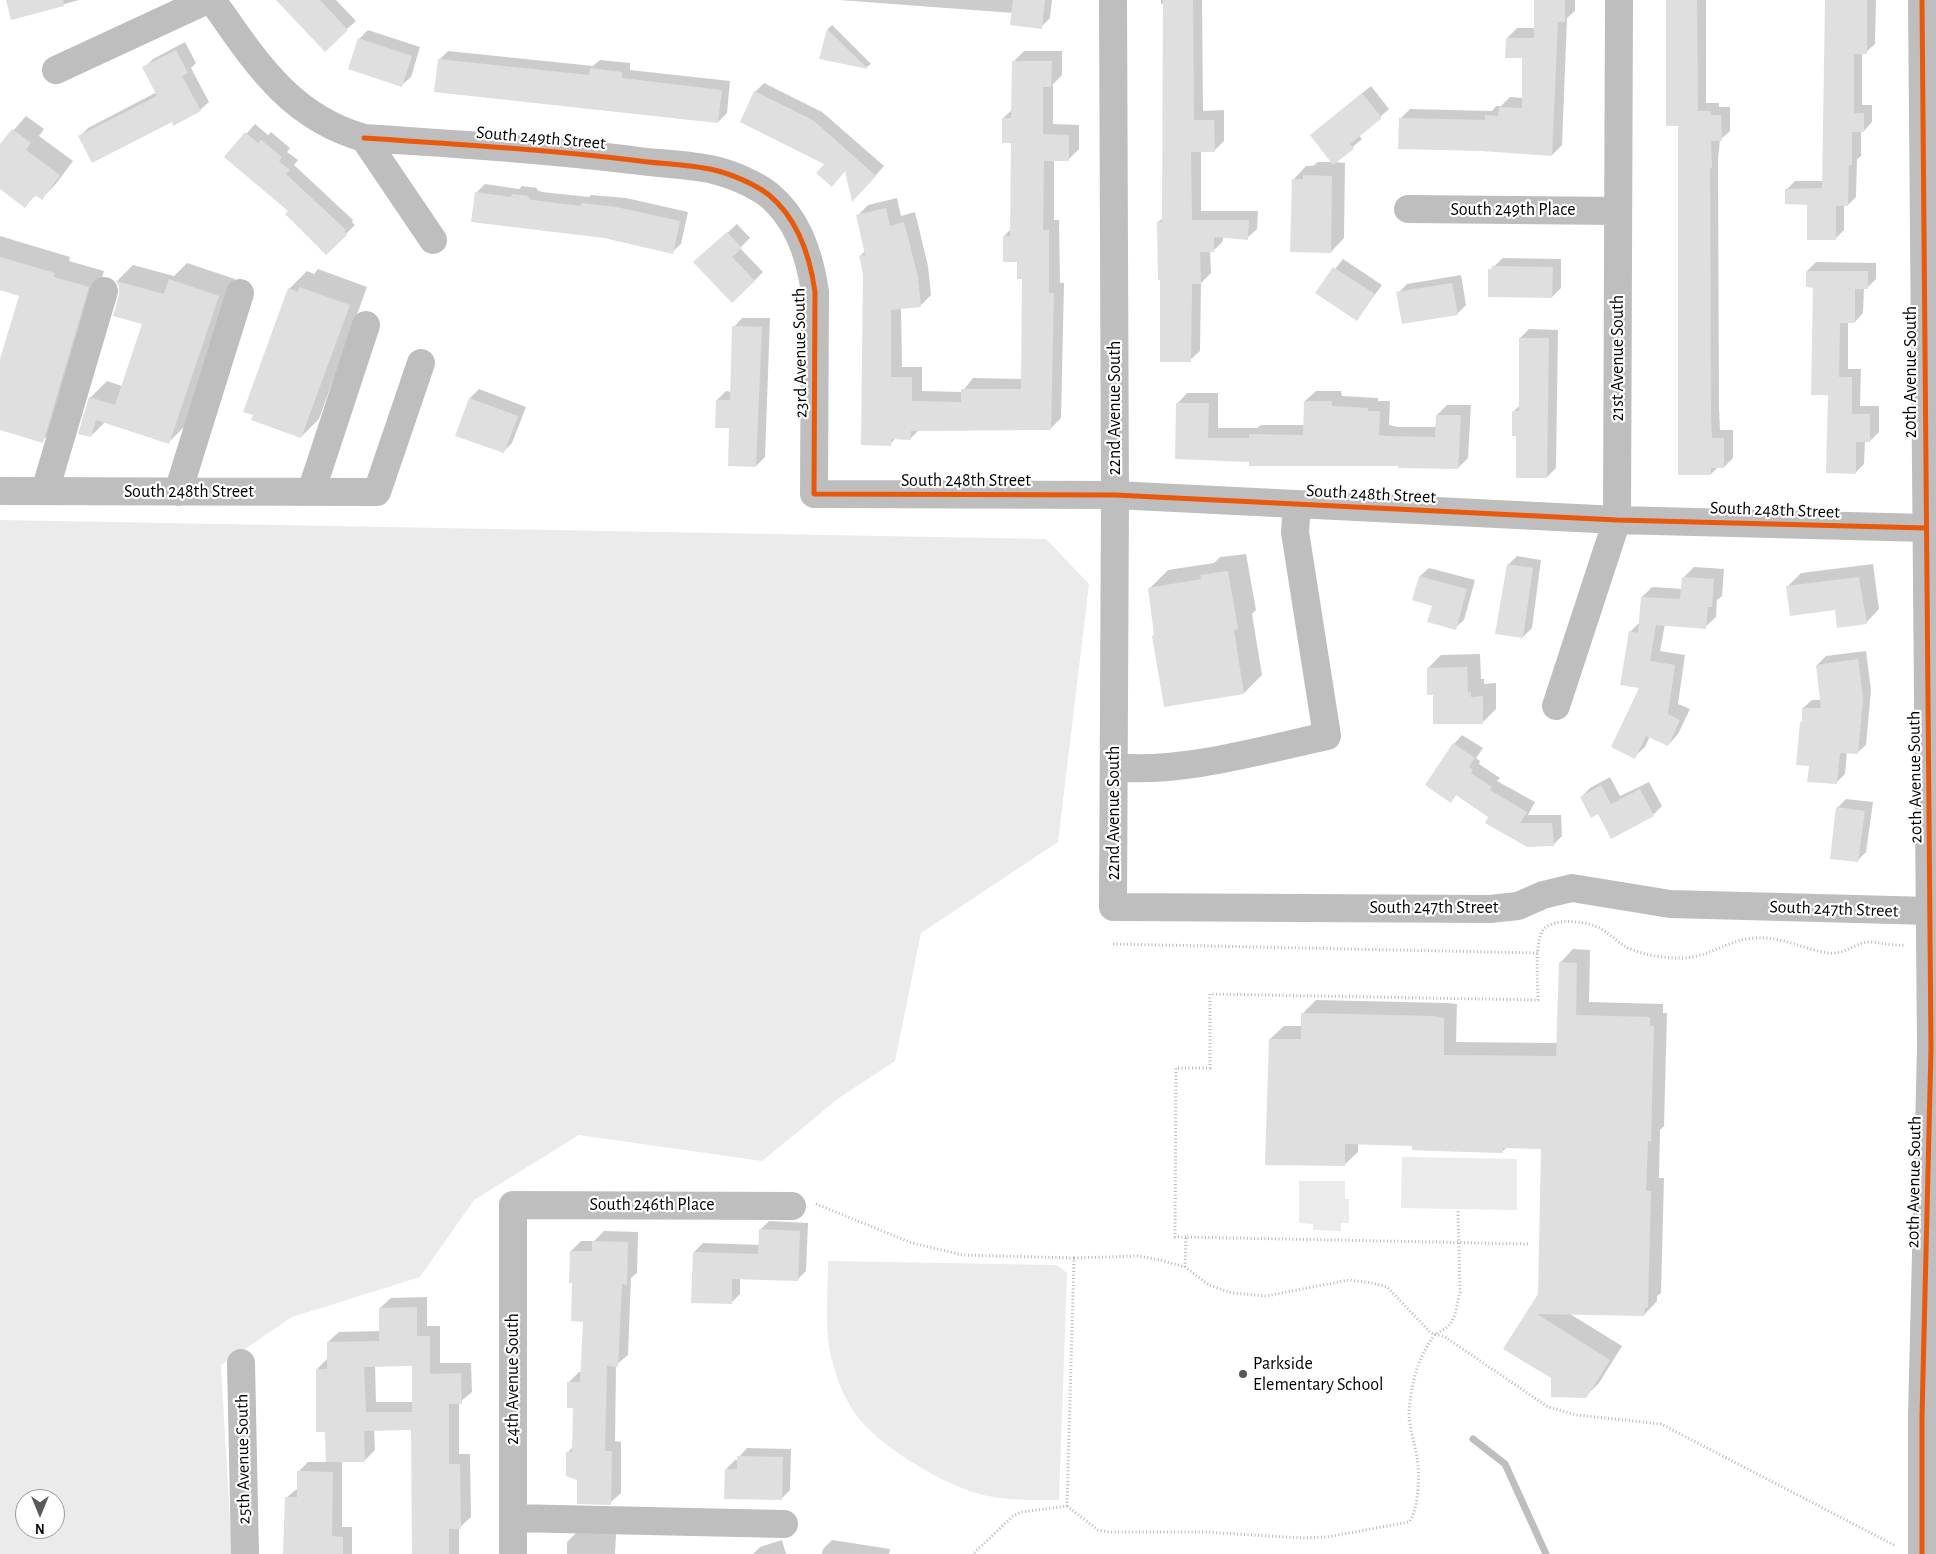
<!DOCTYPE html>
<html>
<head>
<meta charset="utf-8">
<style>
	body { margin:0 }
	#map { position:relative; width:1936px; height:1554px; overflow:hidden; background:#fff; font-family:"Alegreya Sans",sans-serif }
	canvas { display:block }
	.north { position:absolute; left:15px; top:1489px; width:50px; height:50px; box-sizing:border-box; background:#fff; border:1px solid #999; border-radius:50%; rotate:180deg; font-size:14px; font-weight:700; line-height:20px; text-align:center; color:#000 }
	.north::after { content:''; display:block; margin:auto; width:18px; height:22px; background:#595959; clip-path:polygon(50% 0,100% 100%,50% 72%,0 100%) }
</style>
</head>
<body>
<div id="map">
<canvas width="1936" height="1554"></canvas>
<div class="north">N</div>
</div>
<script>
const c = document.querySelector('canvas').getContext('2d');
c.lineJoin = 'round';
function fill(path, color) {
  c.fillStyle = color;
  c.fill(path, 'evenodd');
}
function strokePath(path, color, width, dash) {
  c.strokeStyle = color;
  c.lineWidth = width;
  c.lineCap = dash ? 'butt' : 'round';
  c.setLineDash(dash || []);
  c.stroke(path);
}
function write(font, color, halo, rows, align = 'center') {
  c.font = font + ' "Alegreya Sans",sans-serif';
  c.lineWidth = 4.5;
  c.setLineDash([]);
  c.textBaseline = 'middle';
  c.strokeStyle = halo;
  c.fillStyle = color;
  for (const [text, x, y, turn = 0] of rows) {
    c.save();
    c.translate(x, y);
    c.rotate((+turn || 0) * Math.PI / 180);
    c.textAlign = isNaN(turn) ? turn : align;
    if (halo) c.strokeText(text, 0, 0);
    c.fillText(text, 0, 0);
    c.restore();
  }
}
const green = new Path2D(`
	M0 520 1046 539 1089 584 1058 842 921 933 895 1061 839 1098 762 1161 579 1135 474 1200 420 1277 292 1317 221 1365 232 1554H0ZM25 1499H55V1529H25Z
	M1402 1157 1517 1159V1210L1401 1208Z
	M1299 1181H1345V1199H1349V1223H1341V1231L1313 1230V1224L1299 1223Z
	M828 1261 1057 1265 1067 1273 1059 1500C1032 1500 1002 1501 976 1493 940 1482 886 1450 861 1421 848 1406 839 1386 834 1367 823 1334 828 1296 828 1261Z`);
const shadow = new Path2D(`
	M7 0H79L12 19Z
	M287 0H336L356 21 347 29Z
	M839 0H1052L1050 18 1041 27 1013 13Z
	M1161 0H1202L1203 111 1224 110V141L1214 151H1201V211H1258L1257 229 1247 238 1223 237V241L1213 251 1210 250 1211 273 1201 283 1200 351 1190 360 1161 279 1158 222 1163 218 1165 3 1161 4Z
	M1535 0H1575V11L1567 18 1562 145 1552 155 1481 150 1400 119 1410 109 1492 111 1496 106H1501L1510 97 1523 98V57L1507 38 1517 28H1535Z
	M1667 0H1706V103H1719V107H1730V131L1720 140 1718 159 1719 408 1720 430H1733V458L1724 467H1718L1711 474Z
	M1827 0H1876L1875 44 1866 52H1862V105H1872V122L1864 131H1861V156L1857 159 1856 197 1848 205H1844V230L1835 239 1808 204 1786 190 1795 181H1824Z
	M832 25 871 64 867 67 820 58 828 29Z
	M368 30 420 47 411 77 402 85 359 39Z
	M185 42 196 63 191 68 209 102 200 110 79 137 88 128 157 92 144 68 153 59Z
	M448 51 593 66 600 60 630 63V70L730 81 727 113 718 122 439 60Z
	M1024 51H1062V75L1053 84V124L1079 125V149L1068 160H1054V220H1059L1060 283H1064L1061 418 1050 429 919 430 910 439 896 438 890 444 860 256 865 251 857 216 868 205 897 198 901 216 915 212 928 266 931 295 920 306 901 307 902 367H922V391L962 392 973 378 1023 379V278L1019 260 1004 236 1011 229 1013 142 1003 118 1013 109V62Z
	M764 83 822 112 884 166 861 192 846 170 832 185 826 164 755 92Z
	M1371 86 1389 109 1359 135 1362 139 1335 162 1345 163 1344 238 1331 252 1293 180 1306 166H1313L1318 162H1333L1311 135Z
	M26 116 44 129 39 136 73 161 55 185 42 198 37 194 25 206 0 187V146Z
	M255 124 268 135 271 132 290 148 287 152 298 160 294 165 353 220 352 222 355 225 326 254 290 211 226 157Z
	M485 184 519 189 522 186 537 188V190L542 192 589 197 591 195 626 198 688 212 681 244 672 252 476 193Z
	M737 224 750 238 740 248 763 272 754 281 695 262Z
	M0 236 70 257 69 261 104 271 58 425 42 441 0 429V364L21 295 0 289Z
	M1503 258 1561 259V288L1552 297 1490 270Z
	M1343 259 1382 285 1357 319 1317 292Z
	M1816 262 1876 263V279L1867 288H1864L1863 313 1855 322H1848V369H1861L1860 406H1879V432L1870 441H1865L1864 464 1855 473 1829 394 1815 286 1807 271Z
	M187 263 235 279 185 426 168 443 105 422 91 436 90 398 107 381 122 386 143 323 120 295V287L117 281 133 265 174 276Z
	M318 269 367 287 319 419 301 437 289 289 307 271 314 274Z
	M1461 275 1466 305 1457 314 1398 293 1407 284Z
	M742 318H770L765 457 756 466 730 427 717 400 726 391 731 392 734 327Z
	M1529 329 1558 330 1556 468 1547 477 1518 435 1513 412 1520 405V338Z
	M479 389 526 407 512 443 503 452 457 435 470 398Z
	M1316 391H1341L1342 396 1378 398V401H1390L1389 425 1398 427H1437V415L1447 405H1471L1468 458 1458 468 1176 458 1177 404 1187 393H1218V428H1257L1261 425H1304L1305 401Z
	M1246 554 1256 610 1252 614 1262 675 1244 693 1155 634 1150 588 1168 570 1214 563 1220 557Z
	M1517 556 1541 560 1532 628 1523 637 1508 565Z
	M1873 564 1879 609 1866 623 1788 586 1801 573Z
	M1694 567 1724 569 1722 596 1717 600 1716 617 1705 627 1665 624 1660 651 1685 655 1678 704 1690 709 1678 734 1668 745 1650 736 1645 747 1634 757 1641 687 1630 632 1640 622 1642 597 1652 587 1683 589 1684 577Z
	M1429 568 1475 580 1464 620 1455 628 1420 576Z
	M1866 651 1871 690 1866 745 1857 753 1847 752 1845 774 1836 783 1810 765 1801 723 1803 721V708L1812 700H1821L1817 665 1826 656Z
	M1480 654 1481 679H1484V684L1496 683V709L1483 722 1434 693 1428 668 1441 655Z
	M1462 735 1483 748 1476 758 1480 761 1479 764 1500 778 1497 781 1535 802 1528 815H1561L1562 836 1553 845 1490 816 1457 794 1450 801 1454 744Z
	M1610 777 1620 796 1649 782 1662 806 1653 815 1611 837 1598 813 1581 797 1590 788Z
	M1846 799 1873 802 1866 852 1857 861 1837 808Z
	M1573 949 1590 950 1589 1002 1663 1004V1013H1667L1664 1126 1660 1130 1659 1178H1664L1661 1293 1657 1296V1301L1644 1315 1570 1314 1622 1346 1599 1383 1585 1397 1505 1349 1539 1295 1542 1148 1507 1147 1502 1152 1413 1145 1358 1143V1152L1344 1165 1270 1039 1284 1026H1302L1303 1013 1316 1000 1447 1003 1457 1004 1456 1042 1558 1043 1560 963Z
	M769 1221 808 1223 806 1271 797 1280 740 1278V1294L731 1303 694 1252 703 1243 760 1245V1230Z
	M604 1231 638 1232 637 1273 631 1278 628 1355 616 1365 615 1441 621 1442V1493L610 1503 567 1453 574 1446V1407L568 1383 579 1372H582L584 1320 574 1282 571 1251 581 1241H594Z
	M427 1297V1326H440V1363H471L472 1392 459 1403V1454H470L471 1517 459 1528V1554H413L412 1429 374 1430 375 1450 364 1461H342V1527H352V1554H285L286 1498 298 1488V1472L308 1462H327V1431L317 1369 328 1358V1342L339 1332 381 1331 380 1308 391 1298ZM375 1365H413L414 1402H376Z
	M747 1448 791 1449 790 1490 781 1499 726 1469 735 1460H739V1457Z
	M576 1533 616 1534 615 1554H567V1542Z
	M782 1540 786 1554H753L760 1547Z
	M832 1540 890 1549 889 1554H822L823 1549Z`);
const stream = new Path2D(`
	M1473 1439 1505 1464 1546 1554`);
const building = new Path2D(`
	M6 0H63L64 6 11 20Z
	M276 0H320L348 30 325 52Z
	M1013 0H1045L1042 29 1010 25Z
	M1163 0H1193L1194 120H1214L1215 152H1191L1192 220H1249L1248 240 1214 237V252H1200L1201 284H1192L1191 362H1160V280H1158L1157 222H1162Z
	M1534 0H1565V22H1558L1552 156 1481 151 1398 149 1399 118 1485 120V115L1498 116 1499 107 1522 108V58H1505L1506 38H1534Z
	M1666 0H1697L1698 111H1711V115H1721L1722 141H1711L1712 168H1710L1711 418 1712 438H1724V468H1711V475H1678V126H1666Z
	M1825 0H1867V54H1854V113H1864V132H1852V165H1849L1848 206H1836V240H1807V205L1785 204V189L1822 188Z
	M827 29 868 69 819 59Z
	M358 38 412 56 402 87 348 69Z
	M176 50 188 73 182 76 201 111 173 126 172 122 92 163 78 136 157 96 142 67Z
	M438 59 589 75 590 68 622 72V78L722 90 718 123 434 92Z
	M1012 61H1052L1051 87H1043V134L1069 135V161H1044L1043 230H1049V293H1054L1051 430 911 431V440L891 439V446L861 445 863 273 859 256 865 255 856 215 886 208 890 226 904 222 918 277 921 307 891 310V377H912V401L961 402V389H1021L1022 279H1017V262H1003V236H1010L1011 143H1002V118H1011Z
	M754 91 813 120 876 176 852 202 845 171 832 187 816 173 824 164 740 122Z
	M1362 93 1382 118 1350 144 1354 149 1333 165 1310 135Z
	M12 129 31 143 26 150 60 175 42 200 35 195 25 208 0 189V144Z
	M245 132 258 143 261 140 282 157 279 161 290 170 286 174 346 230 344 231 347 235 326 255 285 214 288 211 224 157Z
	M1303 175 1332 176 1331 253 1290 252 1292 179H1303Z
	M475 192 511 197 512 194 529 196V199L533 200 581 206V203L616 207 680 221 673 254 604 238 471 222Z
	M727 232 742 248 732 257 755 281 732 303 693 262Z
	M0 257 55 273 54 277 89 287 43 443 0 430V359L19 296 0 290Z
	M1492 266 1553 267 1552 298 1488 297V269H1492Z
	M1333 267 1375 294 1357 321 1315 293Z
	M1806 271H1868V289H1855V323H1840L1839 377H1852V414H1870V442H1856V474L1826 473 1828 395H1811L1813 288 1806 287Z
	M169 279 219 296 169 444 96 420 91 437 78 434 89 397 115 405 142 324 113 316 119 295V287L116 281 164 294Z
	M1452 283 1458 315 1402 324 1396 292Z
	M299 287 350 305 301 438 251 420 253 415 243 412 288 288 298 292Z
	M732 326 762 327 756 467 728 466 729 428H715L716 400H730Z
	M1519 338H1549L1547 478H1516V436H1512V411H1519Z
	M469 398 518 416 504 453 455 436Z
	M1304 401H1332V406L1368 408V411H1380L1379 435 1387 436 1435 437 1436 415H1461L1458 469 1398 468V466H1249V462L1175 459 1176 403H1209L1208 438H1249V434L1303 435Z
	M1507 564 1533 568 1523 638 1495 634Z
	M1228 571 1238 629 1234 630 1244 694 1164 707 1152 636 1154 635 1148 588 1201 579 1200 575Z
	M1419 576 1467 589 1456 630 1427 622 1432 606 1412 600Z
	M1682 577 1714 579 1712 607H1708L1706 629 1656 625 1650 661 1675 665 1668 714 1680 720 1668 746 1646 736 1635 759 1611 747 1639 688 1620 685 1629 631 1638 633 1641 597 1680 599Z
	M1859 577 1867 624 1837 628 1835 610 1790 616 1786 586Z
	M1858 659 1863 699 1858 754 1840 753 1837 784 1807 782 1809 766 1796 765 1800 722H1802V708H1821L1816 665Z
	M1467 667 1468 692H1471V697L1483 696V724H1433V695H1427V668Z
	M1453 743 1475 758 1469 767 1473 770 1471 773 1492 787 1490 790 1527 812 1520 823H1552L1554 846 1527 847 1485 823 1488 817 1456 795 1451 803 1425 785Z
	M1601 785 1611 804 1640 789 1654 816 1611 839 1598 814 1591 818 1580 797Z
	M1836 807 1865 811 1858 862 1830 859Z
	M1559 962 1577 963 1576 1015 1650 1017V1026H1654L1651 1141H1648L1646 1191H1651L1648 1308H1645L1644 1316 1537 1314 1610 1360 1586 1398 1551 1397V1378L1503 1349 1538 1294 1541 1149 1503 1148V1153L1464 1152 1412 1150V1146L1345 1144V1166L1265 1165 1269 1039H1301V1013L1433 1016 1444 1018V1055L1556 1056Z
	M759 1229 800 1231 798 1281 732 1279V1304L691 1303 693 1252 758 1254Z
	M592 1241 628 1242 627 1285 622 1284 618 1367 607 1366 605 1451H612L611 1505 577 1504V1480L566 1476V1452H572L573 1408H567V1382H580L583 1322 571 1321 572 1283H569L570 1251H592Z
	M417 1307V1336H430V1374L461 1373 462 1404H449V1464H460L461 1529H449V1554H412L411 1430 364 1431 365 1462H326L325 1432H316V1369H327V1342L379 1341V1308ZM412 1366V1412H366L364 1367Z
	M737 1456 783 1457 782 1500 724 1499 725 1469H737Z
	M297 1471 333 1472 332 1536 343 1537V1554H283L285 1497H297Z`);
const path = new Path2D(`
	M1113 944 1538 953
	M816 1204 912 1243 963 1255 1074 1258 1067 1506 1022 1512 1013 1516 973 1554
	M1186 1237H1175L1176 1068H1210V994L1538 1000C1538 985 1534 939 1544 929 1555 918 1581 921 1595 926 1606 930 1616 941 1626 947 1644 956 1677 961 1697 956 1717 951 1732 940 1754 938 1782 936 1802 949 1828 953 1845 955 1856 942 1871 942 1883 943 1893 946 1905 945
	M1074 1258 1138 1256 1160 1260 1185 1267 1209 1285 1232 1293 1266 1296 1349 1280 1372 1283 1387 1287 1431 1333 1445 1337 1548 1407 1577 1415 1661 1424 1896 1546
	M1185 1267 1186 1237 1529 1244
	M1067 1506 1098 1530 1110 1532H1205L1301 1538 1327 1537 1409 1522C1419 1509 1420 1474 1417 1458 1415 1444 1409 1427 1409 1412 1411 1386 1417 1358 1434 1336 1437 1332 1442 1331 1446 1328 1456 1320 1457 1304 1460 1292L1458 1209`);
const minor = new Path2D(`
	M212 0C255 61 289 117 364 138L433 240
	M1113 0 1115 495 1113 907 1490 909 1518 906 1543 895 1572 888 1670 904 1930 911
	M56 70 207 0
	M364 138C453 144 543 149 632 160 658 164 688 164 714 170 731 174 755 184 769 195 798 219 810 256 815 292L814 494 1115 495 1617 520 1926 528
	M1408 209 1618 211
	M0 491 377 492 421 363
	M45 491 104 291
	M178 492 240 293
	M311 492 366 325
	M1556 706 1617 520 1619 0
	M1114 767C1180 774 1262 750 1327 736L1295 532 1297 504
	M241 1363 245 1554
	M513 1518 784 1524
	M513 1554V1205L792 1206
	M1922 1554V1416L1931 1048 1922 0`);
const cycleway = new Path2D(`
	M364 138C453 144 543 149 632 160 658 164 688 164 714 170 731 174 755 184 769 195 798 219 810 256 815 292L814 494 1115 495 1617 520 1926 528
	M1922 1554V1416L1931 1048 1922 0`);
const markers = [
	[1243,1374,5,"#595959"]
];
const streetNames = [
	["South 249th Street",541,138,5],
	["South 249th Place",1513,210],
	["23rd Avenue South",800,353,-91],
	["21st Avenue South",1618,358,-90],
	["20th Avenue South",1911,372,-90],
	["22nd Avenue South",1115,408,-90],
	["South 248th Street",966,481],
	["South 248th Street",189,492],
	["South 248th Street",1371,494,3],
	["South 248th Street",1775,510,2],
	["20th Avenue South",1915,777,-91],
	["22nd Avenue South",1114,813,-90],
	["South 247th Street",1434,908],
	["South 247th Street",1834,909,2],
	["20th Avenue South",1914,1182,-89],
	["South 246th Place",652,1205],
	["24th Avenue South",513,1379,-90],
	["25th Avenue South",243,1459,-91]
];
const poiNames = [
	["Parkside",1253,1364],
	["Elementary School",1253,1385]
];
fill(green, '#ebebeb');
fill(shadow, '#0003');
strokePath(stream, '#bebebe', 7);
fill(building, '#dfdfdf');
strokePath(path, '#b9b9b9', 3, [1, 2.5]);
strokePath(minor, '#bebebe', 28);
strokePath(cycleway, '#e8590c', 5);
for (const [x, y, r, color] of markers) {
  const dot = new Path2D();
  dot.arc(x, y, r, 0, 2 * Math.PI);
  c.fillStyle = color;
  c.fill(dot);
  strokePath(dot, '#fff', 2);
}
write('18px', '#000', '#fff', streetNames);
write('18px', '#000', '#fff', poiNames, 'left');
</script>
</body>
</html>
